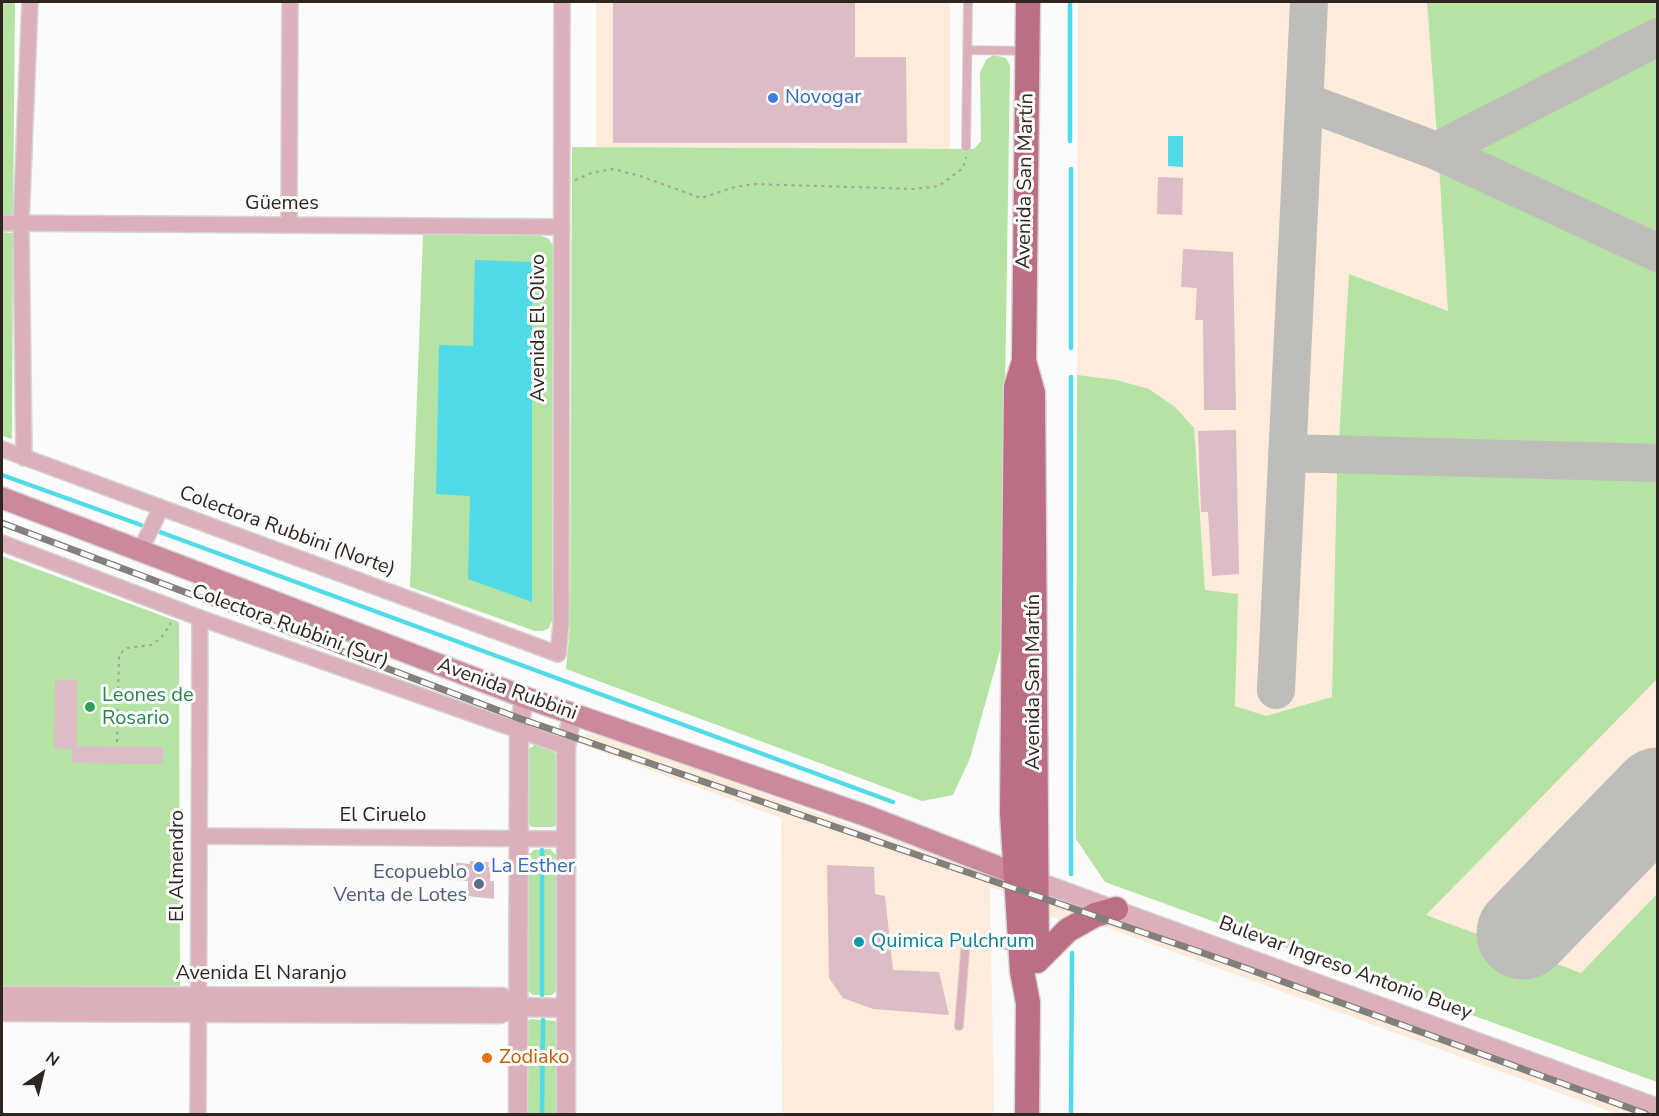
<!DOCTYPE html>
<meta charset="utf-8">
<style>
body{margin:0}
#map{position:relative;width:1659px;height:1116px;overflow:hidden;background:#fbfbfb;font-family:"Nunito Sans",sans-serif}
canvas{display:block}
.frame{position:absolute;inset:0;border:3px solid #2f271f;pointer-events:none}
.north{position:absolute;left:12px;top:1044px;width:60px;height:60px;-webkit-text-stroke:4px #fbfbfb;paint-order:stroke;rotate:35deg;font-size:16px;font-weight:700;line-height:24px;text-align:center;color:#2f271f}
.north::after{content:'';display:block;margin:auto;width:21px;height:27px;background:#2f271f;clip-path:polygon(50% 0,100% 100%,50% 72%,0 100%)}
</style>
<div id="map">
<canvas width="1659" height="1116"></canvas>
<div class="frame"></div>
<div class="north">N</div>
</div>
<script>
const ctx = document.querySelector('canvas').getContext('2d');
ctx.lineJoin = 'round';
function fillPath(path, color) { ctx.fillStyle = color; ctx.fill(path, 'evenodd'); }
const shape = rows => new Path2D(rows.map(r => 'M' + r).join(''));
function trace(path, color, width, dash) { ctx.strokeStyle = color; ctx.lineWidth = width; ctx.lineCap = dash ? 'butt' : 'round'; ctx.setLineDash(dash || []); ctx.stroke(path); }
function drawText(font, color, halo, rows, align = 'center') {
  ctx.font = font + ' "Nunito Sans",sans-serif'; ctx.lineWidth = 6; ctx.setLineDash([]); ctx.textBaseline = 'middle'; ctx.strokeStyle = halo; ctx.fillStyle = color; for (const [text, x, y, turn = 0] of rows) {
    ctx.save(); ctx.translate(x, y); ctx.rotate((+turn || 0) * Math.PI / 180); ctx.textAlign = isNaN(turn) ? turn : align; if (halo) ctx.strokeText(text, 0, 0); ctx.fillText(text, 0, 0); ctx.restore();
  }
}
fillPath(shape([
 [596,2,950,2,950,149,596,147],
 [1078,2,1657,2,1657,1082,1105,882,1076,839],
 [586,734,598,734,1008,882,1007,893,990,887,994,1114,782,1114,781,818,583,745],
 [1043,896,1167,937,1654,1114,1617,1114,1067,913,1066,921,1043,914]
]), '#fdecdc');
fillPath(shape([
 [2,2,15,2,13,216,2,216],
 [1427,2,1657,2,1657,20,1437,135],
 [1657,53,1657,232,1472,148],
 [993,55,1006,58,1010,66,1001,647,970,758,953,795,922,801,566,669,570,626,572,147,974,149,981,141,980,72,986,60],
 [1439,166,1657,268,1657,445,1339,440,1349,274,1448,311],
 [2,232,13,233,12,439,2,436],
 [423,234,539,235,549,239,553,246,552,621,549,628,543,631,535,631,410,587],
 [1077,375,1116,380,1149,389,1175,407,1194,428,1205,590,1238,594,1235,706,1266,716,1332,697,1337,473,1657,475,1657,679,1426,915,1581,973,1657,894,1657,1082,1105,882,1076,839],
 [2,556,179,622,180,988,2,986],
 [535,745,545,747,558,755,558,824,553,827,532,827,526,823,524,752],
 [550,849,558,857,560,987,552,995,533,995,525,989,527,856,534,850],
 [531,1019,555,1021,559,1027,558,1114,523,1114,525,1023]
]), '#b4e3a4');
fillPath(shape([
 [1168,136,1183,136,1183,167,1168,166],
 [475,260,532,262,532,602,468,579,470,496,436,494,439,345,473,346]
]), '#51dae8');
trace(shape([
 [1070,2,1070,141],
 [1071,169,1071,348],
 [1071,377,1071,874],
 [2,475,141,525],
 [160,532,893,802],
 [542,850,542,995],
 [542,1114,543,1020],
 [1071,1114,1072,953]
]), '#51dae8', 4.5);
trace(shape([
 [1306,102,1437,151,1658,253],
 [1437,151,1658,37],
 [1287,453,1658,463],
 [1276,690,1309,2]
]), '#bfbdba', 38);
trace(shape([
 [1523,933,1658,794]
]), '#bfbdba', 93);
fillPath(shape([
 [613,2,855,2,855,57,906,57,907,143,613,143],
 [1158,177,1183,178,1182,215,1157,214],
 [1183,249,1233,252,1236,410,1204,410,1203,320,1195,320,1197,288,1181,287],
 [1236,430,1239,574,1212,576,1208,512,1201,512,1198,431],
 [55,680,77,680,77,746,163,747,163,764,72,763,72,749,54,748],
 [470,861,489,862,488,866,491,868,490,881,494,881,494,899,468,896,468,881,449,880,449,862,470,864],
 [827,865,874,867,875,894,885,896,893,970,939,972,949,1015,873,1009,843,998,829,978]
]), '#dcbcc5');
const service = shape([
 [967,50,1026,51],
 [966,147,968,2],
 [959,1026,966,939,1016,947]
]);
const minor = shape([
 [2,223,562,227],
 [289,225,290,2],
 [2,449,558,654,561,624,562,2],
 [24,458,21,223,30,2],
 [2,543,200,618,566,747],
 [140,551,161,508],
 [199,836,566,839],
 [198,1114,200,618]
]);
const tertiary = shape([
 [1025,877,1658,1108],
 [2,996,502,997,518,1007],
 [2,1012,500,1014,518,1007,566,1008],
 [518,1114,519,731,524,697],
 [566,1114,566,747,572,714]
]);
const secondary = shape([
 [2,498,524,697,867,816,1016,874]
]);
const primary = shape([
 [1024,361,1033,393,1037,960],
 [1037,961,1068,930,1095,915,1116,909],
 [1027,1114,1028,1003,1022,971,1012,813,1016,387,1024,361,1028,2]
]);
trace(service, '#d6d5d3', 10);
trace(minor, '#d6d5d3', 18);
trace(tertiary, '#d6d5d3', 21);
trace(secondary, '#d6d5d3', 24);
trace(primary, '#d6d5d3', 27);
trace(shape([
 [575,180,591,173,613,169,640,176,701,198,735,187,755,184,914,189,939,186,963,168,966,157],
 [117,742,119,655,127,648,151,645,161,638,171,623]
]), '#a4a19d', 2, [3, 4.5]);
trace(service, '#dcb0ba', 8);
trace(minor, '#dcb0ba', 15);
trace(tertiary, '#dcb0ba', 18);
trace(secondary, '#ca8a9b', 21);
trace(primary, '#bb6e84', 24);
const rail = shape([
 [2,523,521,719,1229,962,1646,1114]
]);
trace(rail, '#837f7a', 7);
trace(rail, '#fbfbfb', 4.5, [14]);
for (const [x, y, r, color] of [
 [773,98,6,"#3f7fe0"],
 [90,707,6,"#2e9e5b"],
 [479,867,6,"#3f7fe0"],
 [479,884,6,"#5c6f8a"],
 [859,942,6,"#0f9aa8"],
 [487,1058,6,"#e8710a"]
]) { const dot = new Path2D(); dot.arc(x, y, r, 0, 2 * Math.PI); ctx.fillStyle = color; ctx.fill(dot); trace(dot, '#fbfbfb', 2); }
drawText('20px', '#366cbe', '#fbfbfb', [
 ["Novogar",785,98],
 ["La Esther",491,867]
], 'left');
drawText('20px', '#2f271f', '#fbfbfb', [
 ["Avenida San Martín",1026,181,-89],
 ["Güemes",282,204],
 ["Avenida El Olivo",539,328,-90],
 ["Colectora Rubbini (Norte)",287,532,20],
 ["Colectora Rubbini (Sur)",290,627,20],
 ["Avenida San Martín",1034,682,-90],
 ["Avenida Rubbini",507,690,20],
 ["El Ciruelo",383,816],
 ["El Almendro",178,866,-90],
 ["Bulevar Ingreso Antonio Buey",1345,969,20],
 ["Avenida El Naranjo",261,974]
]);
drawText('20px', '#27864d', '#fbfbfb', [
 ["Leones de",102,696],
 ["Rosario",102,719]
], 'left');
drawText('20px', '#4e5e75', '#fbfbfb', [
 ["Ecopueblo",467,873],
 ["Venta de Lotes",467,896]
], 'right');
drawText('20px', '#0d838f', '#fbfbfb', [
 ["Quimica Pulchrum",871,942]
], 'left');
drawText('20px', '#c56008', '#fbfbfb', [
 ["Zodiako",499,1058]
], 'left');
</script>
